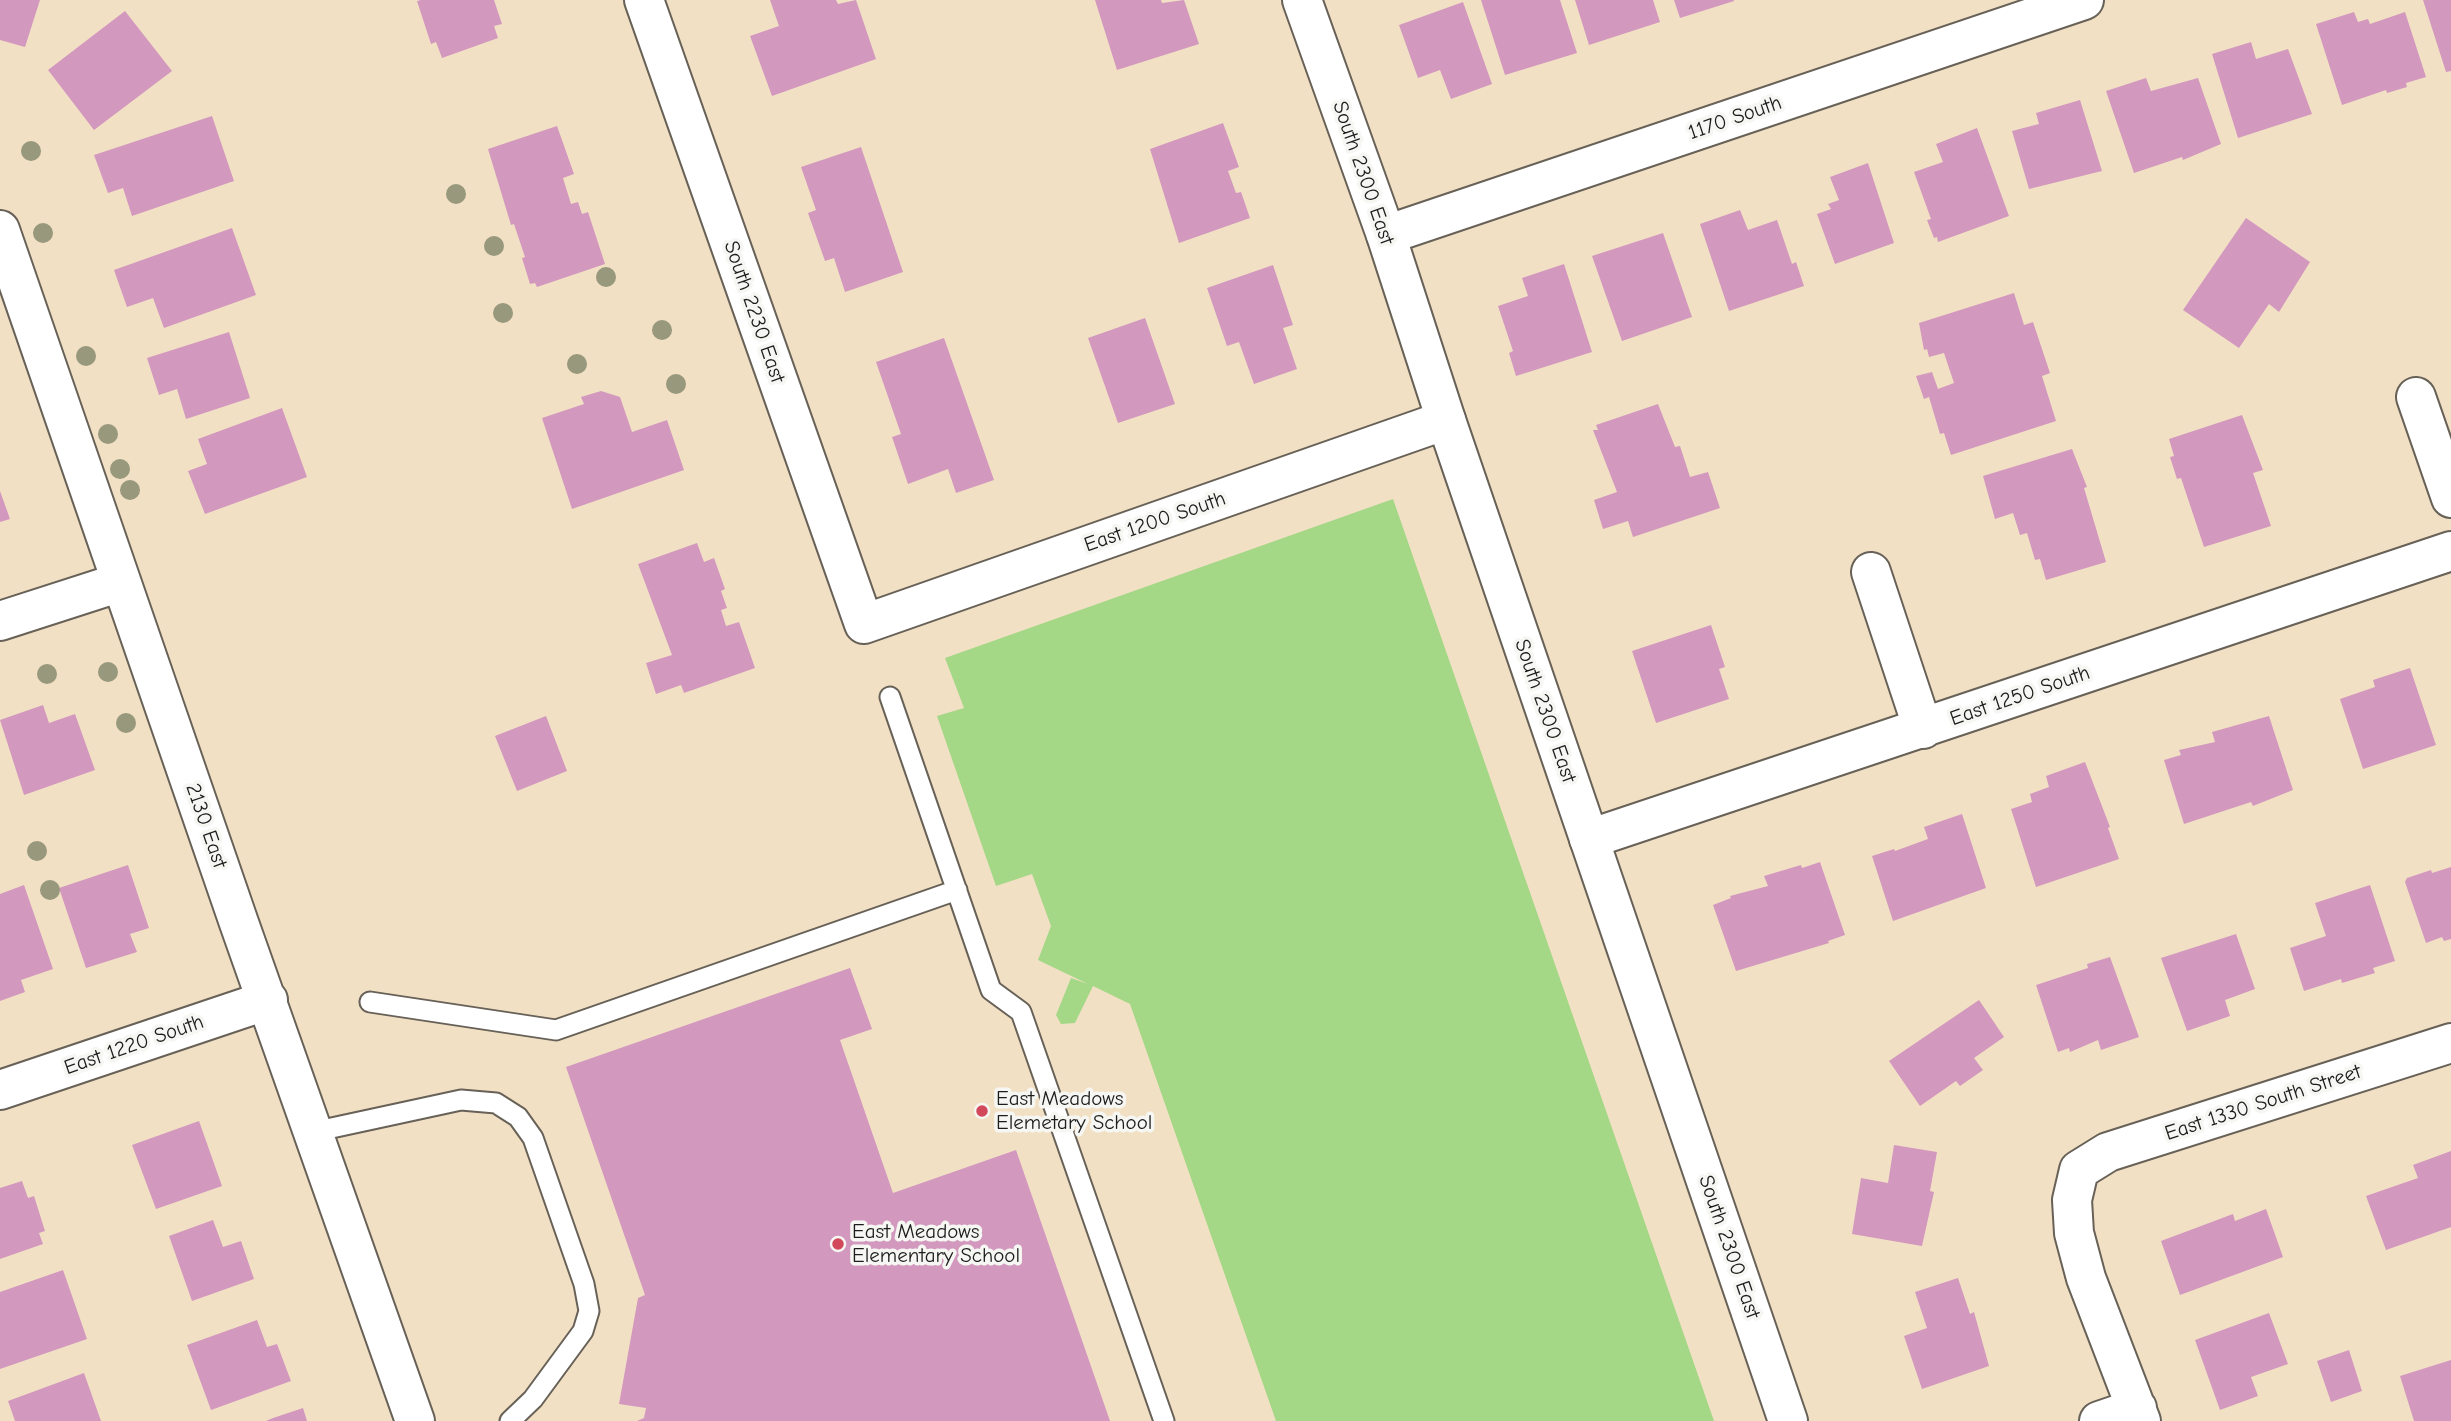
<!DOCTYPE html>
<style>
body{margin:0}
canvas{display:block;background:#f2e0c5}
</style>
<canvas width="2451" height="1421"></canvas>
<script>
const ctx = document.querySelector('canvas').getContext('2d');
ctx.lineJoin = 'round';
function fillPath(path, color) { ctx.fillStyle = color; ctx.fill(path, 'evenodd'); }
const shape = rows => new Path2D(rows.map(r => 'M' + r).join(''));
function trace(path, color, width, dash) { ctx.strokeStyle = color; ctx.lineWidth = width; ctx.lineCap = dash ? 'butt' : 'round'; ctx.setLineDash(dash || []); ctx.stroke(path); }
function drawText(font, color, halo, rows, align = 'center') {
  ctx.font = font + ' "Comic Neue",sans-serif'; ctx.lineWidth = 7; ctx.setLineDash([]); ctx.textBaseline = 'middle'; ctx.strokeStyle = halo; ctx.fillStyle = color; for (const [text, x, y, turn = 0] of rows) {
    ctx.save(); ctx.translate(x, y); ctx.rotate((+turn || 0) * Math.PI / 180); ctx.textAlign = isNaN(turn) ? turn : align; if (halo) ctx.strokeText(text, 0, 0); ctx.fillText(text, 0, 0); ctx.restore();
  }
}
fillPath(shape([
 [1393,499,1714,1421,1276,1421,1130,1004,1093,986,1075,1023,1061,1024,1056,1015,1071,978,1088,984,1038,960,1051,926,1032,874,996,886,937,716,964,708,945,658]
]), '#a4d786');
fillPath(shape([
 [0,0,40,0,25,47,0,40],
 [421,0,494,0,502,24,494,26,498,38,442,58,436,42,431,44,417,1],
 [770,0,836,0,838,4,856,0,876,59,772,96,750,36,779,26],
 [1095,0,1161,0,1162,3,1184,0,1199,44,1117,70],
 [1481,0,1560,0,1577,53,1505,75],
 [1575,0,1653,0,1660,22,1589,45],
 [1674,0,1734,0,1734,1,1680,18],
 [2423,0,2451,0,2451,71,2446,72],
 [1463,2,1492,84,1451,99,1440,70,1418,78,1399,25],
 [125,11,172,71,94,130,48,70],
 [2354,12,2358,22,2368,19,2370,24,2405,12,2426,77,2406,83,2407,87,2387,93,2386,90,2342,105,2316,24],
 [2251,42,2256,59,2288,49,2312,114,2238,138,2212,54],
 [2146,78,2151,91,2198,78,2221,144,2183,160,2182,157,2134,173,2106,91],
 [2080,100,2102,171,2029,189,2012,131,2039,124,2036,113],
 [212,116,234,181,132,216,123,188,108,193,94,155],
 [1223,123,1239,167,1228,171,1236,193,1241,192,1250,218,1179,243,1150,149],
 [557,126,574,174,563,178,571,204,578,202,582,214,588,212,605,264,537,287,535,283,530,284,522,258,525,257,514,224,511,225,488,149],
 [1977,128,2009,216,1938,242,1937,237,1934,238,1927,220,1931,219,1914,172,1943,162,1936,144],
 [861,147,903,272,845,292,834,258,825,261,808,213,816,210,801,167],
 [1868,163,1894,243,1835,264,1817,214,1831,209,1828,204,1839,200,1830,177],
 [1740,210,1748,230,1777,220,1792,264,1796,262,1804,286,1729,311,1700,224],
 [2246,218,2310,262,2279,312,2269,304,2239,348,2183,310],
 [232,228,256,295,164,328,153,298,127,307,114,270],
 [1663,233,1692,317,1622,341,1592,256],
 [1564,264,1592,352,1516,376,1509,353,1513,351,1498,306,1528,296,1522,278],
 [1273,265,1293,325,1283,328,1297,369,1254,384,1239,342,1227,346,1207,288],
 [2014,293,2024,325,2033,322,2050,373,2042,376,2056,421,1951,455,1944,433,1940,434,1929,397,1924,399,1916,376,1932,372,1938,389,1954,383,1944,353,1929,357,1927,349,1924,350,1919,323],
 [1145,318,1175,404,1118,423,1088,338],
 [229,332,250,398,186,419,177,389,159,395,147,358],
 [944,338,994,480,956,493,948,469,908,484,892,437,901,434,876,362],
 [601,391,620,397,632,432,667,420,684,470,572,509,542,418,584,404,581,397],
 [1658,404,1675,447,1680,446,1690,477,1708,472,1720,508,1633,537,1628,521,1603,529,1594,500,1617,492,1593,430,1598,430,1596,425],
 [282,408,307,477,205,514,188,471,207,464,198,439],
 [2242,415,2263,470,2253,473,2271,526,2204,547,2181,478,2177,479,2170,457,2174,456,2169,439],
 [2072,449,2087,487,2084,488,2106,562,2046,580,2040,559,2035,560,2027,533,2020,535,2013,513,1995,519,1983,476],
 [0,491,10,519,0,522],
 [697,543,704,562,714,558,725,589,721,591,727,608,721,610,726,626,739,622,755,668,684,693,681,685,656,694,646,663,672,655,638,564],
 [1711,625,1725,667,1719,669,1729,699,1656,723,1632,651],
 [2410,668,2436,745,2363,769,2340,699,2375,687,2373,680],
 [43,705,49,723,75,714,95,770,24,795,0,720],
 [546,716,567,771,517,791,495,736],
 [2269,716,2293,790,2253,806,2251,802,2184,824,2164,760,2181,755,2179,750,2215,742,2212,732],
 [2085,762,2110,827,2108,828,2119,859,2036,887,2011,809,2032,802,2030,794,2049,787,2046,776],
 [1962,814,1986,888,1893,921,1872,856,1894,849,1895,851,1928,839,1924,827],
 [1820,862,1845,935,1828,941,1829,943,1736,971,1713,905,1731,898,1730,896,1768,886,1764,876,1801,865,1802,868],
 [128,865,149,928,130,934,137,952,86,968,59,888],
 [2451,867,2451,939,2444,941,2442,937,2426,943,2405,882,2407,878,2431,870,2432,873],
 [24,885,53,969,21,980,25,992,0,1001,0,894],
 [2370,885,2395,961,2373,968,2375,973,2342,983,2341,979,2304,991,2290,948,2326,936,2315,903],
 [2236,934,2255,989,2225,1000,2230,1016,2187,1031,2161,958],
 [2110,957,2139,1037,2101,1050,2098,1040,2070,1052,2069,1048,2058,1052,2036,985,2088,968,2087,964],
 [850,968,872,1029,840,1040,893,1193,1016,1150,1110,1421,637,1421,644,1418,646,1408,619,1404,638,1298,645,1295,566,1067],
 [1979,1000,2004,1037,1974,1058,1983,1070,1960,1086,1956,1081,1920,1106,1889,1061],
 [199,1121,222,1186,156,1209,132,1145],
 [1894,1145,1937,1152,1930,1191,1934,1192,1922,1246,1852,1234,1861,1178,1888,1183],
 [2451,1151,2451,1227,2386,1250,2366,1196,2418,1178,2413,1165],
 [22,1181,28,1198,34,1196,45,1231,39,1233,43,1244,0,1259,0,1188],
 [2266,1209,2283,1257,2180,1295,2161,1241,2233,1214,2235,1221],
 [213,1220,223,1247,241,1241,254,1279,192,1301,169,1236],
 [63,1270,87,1339,0,1369,0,1292],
 [1958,1278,1970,1314,1974,1312,1989,1366,1922,1389,1904,1336,1927,1328,1915,1292],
 [2269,1313,2288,1364,2251,1377,2258,1396,2220,1410,2195,1340],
 [257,1320,267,1347,277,1344,291,1381,211,1410,187,1345],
 [2349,1350,2362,1391,2331,1402,2317,1361],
 [2451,1360,2451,1421,2414,1421,2400,1376],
 [84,1373,101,1421,15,1421,8,1401],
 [303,1408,307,1421,266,1421,273,1418]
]), '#d298be');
const service = shape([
 [890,697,991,990,1021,1012,1164,1421],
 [370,1002,556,1030,957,890],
 [313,1132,461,1100,496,1103,518,1117,533,1138,584,1284,589,1311,583,1331,533,1399,510,1421]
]);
const minor = shape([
 [644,0,864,624,1446,420],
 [0,230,239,923,415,1421],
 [1386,235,2084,0],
 [2416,397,2451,498],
 [1871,572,1923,729],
 [0,621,121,582],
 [1589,839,2451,551],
 [0,1090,268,1000],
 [2099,1421,2137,1408],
 [2141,1421,2086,1278,2074,1233,2072,1200,2079,1170,2108,1152,2451,1043]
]);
const tertiary = shape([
 [1302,0,1386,235,1446,420,1788,1421]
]);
trace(service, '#676157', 23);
trace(minor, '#676157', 42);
trace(tertiary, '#676157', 42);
trace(service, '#fff', 19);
trace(minor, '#fff', 38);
trace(tertiary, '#fff', 38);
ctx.fillStyle = '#97987c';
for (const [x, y] of [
 [31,151],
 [456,194],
 [43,233],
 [494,246],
 [606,277],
 [503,313],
 [662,330],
 [86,356],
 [577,364],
 [676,384],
 [108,434],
 [120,469],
 [130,490],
 [108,672],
 [47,674],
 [126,723],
 [37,851],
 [50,890]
]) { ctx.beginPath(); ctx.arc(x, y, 10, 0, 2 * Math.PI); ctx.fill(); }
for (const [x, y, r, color] of [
 [982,1111,7,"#d1495b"],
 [838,1244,7,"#d1495b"]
]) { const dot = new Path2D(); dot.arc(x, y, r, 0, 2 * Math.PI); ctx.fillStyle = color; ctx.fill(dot); trace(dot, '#f6f6f2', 2.5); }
drawText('21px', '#1c1c1c', '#f6f6f2', [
 ["1170 South",1735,118,-19],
 ["South 2300 East",1363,173,71],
 ["South 2230 East",754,312,71],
 ["East 1200 South",1155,522,-19],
 ["East 1250 South",2020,696,-19],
 ["South 2300 East",1545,711,71],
 ["2130 East",206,826,71],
 ["East 1220 South",134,1045,-19],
 ["East 1330 South Street",2263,1103,-18],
 ["South 2300 East",1729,1247,71]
]);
drawText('21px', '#1c1c1c', '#f6f6f2', [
 ["East Meadows",996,1099],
 ["Elemetary School",996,1123],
 ["East Meadows",852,1232],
 ["Elementary School",852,1256]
], 'left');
</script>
